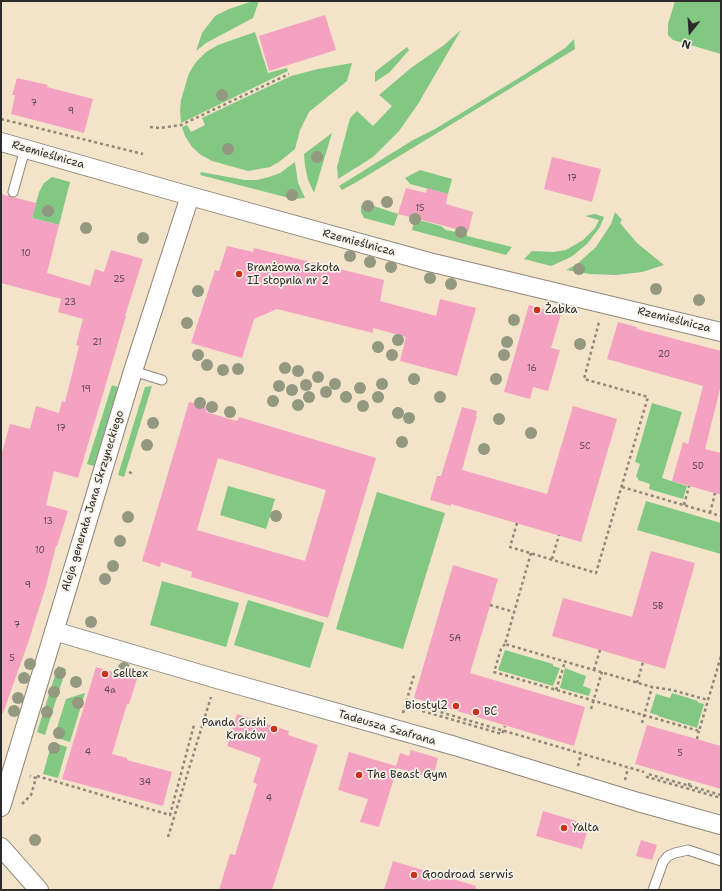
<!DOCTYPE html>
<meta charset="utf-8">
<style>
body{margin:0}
#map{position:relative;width:722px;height:891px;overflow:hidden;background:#f3e3c9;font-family:"Shantell Sans",sans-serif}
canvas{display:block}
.frame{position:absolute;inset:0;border:2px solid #2b2b2b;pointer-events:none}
.north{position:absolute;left:670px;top:12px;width:40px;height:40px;-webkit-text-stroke:3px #f7f3e8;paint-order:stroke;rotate:197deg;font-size:11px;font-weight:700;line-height:16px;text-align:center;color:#2b2b2b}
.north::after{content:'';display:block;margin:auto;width:14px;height:18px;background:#2b2b2b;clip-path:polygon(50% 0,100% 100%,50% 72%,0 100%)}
</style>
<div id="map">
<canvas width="722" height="891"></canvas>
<div class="frame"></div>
<div class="north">N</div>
</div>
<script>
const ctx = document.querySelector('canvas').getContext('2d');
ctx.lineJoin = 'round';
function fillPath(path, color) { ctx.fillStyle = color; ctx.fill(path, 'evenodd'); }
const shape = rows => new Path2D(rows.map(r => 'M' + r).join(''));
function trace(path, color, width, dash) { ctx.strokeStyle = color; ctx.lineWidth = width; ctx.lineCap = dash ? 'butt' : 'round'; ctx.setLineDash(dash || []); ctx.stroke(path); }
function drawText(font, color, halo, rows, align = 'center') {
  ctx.font = font + ' "Shantell Sans",sans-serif'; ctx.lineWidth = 3.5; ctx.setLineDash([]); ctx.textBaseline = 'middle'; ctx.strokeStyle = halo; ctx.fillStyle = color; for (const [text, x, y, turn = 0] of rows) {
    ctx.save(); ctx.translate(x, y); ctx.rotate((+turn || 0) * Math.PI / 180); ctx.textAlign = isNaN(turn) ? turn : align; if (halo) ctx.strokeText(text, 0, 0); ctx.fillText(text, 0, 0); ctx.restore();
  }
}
fillPath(shape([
 [253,1,259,1,253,18,206,43,196,51,202,33,215,16,229,9],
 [675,1,721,1,721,54,673,40,668,35,668,24],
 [461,30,418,104,399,131,373,157,338,179,337,167,350,118,357,111,373,126,392,106,379,95,411,68,444,45],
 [255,32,268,73,287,68,288,71,181,123,180,110,181,100,189,73,196,62,206,52,218,45],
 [574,39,575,49,360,180,342,190,339,186,413,140,435,129,527,73,565,48],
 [407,47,409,50,390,72,375,82,375,72],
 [352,63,347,81,309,112,300,130,295,149,279,162,270,167,248,171,212,161,201,155,192,147,185,136,182,127,187,125,191,132,205,125,202,118,291,76,318,69],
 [332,133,314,193,308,180,305,166,304,154],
 [295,162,298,183,305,198,293,199,200,175,201,172,245,180,257,180,269,177,280,173],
 [420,170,452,179,448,194,410,184,405,178],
 [52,177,70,182,59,225,32,218,39,192,44,183],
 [365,203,398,214,394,226,364,218,361,212,361,206],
 [615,212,622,220,620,223,637,243,664,265,642,272,616,275,590,274,566,270,577,264,596,247,611,224],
 [595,214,604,217,600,227,587,244,571,257,551,266,524,259,532,251,553,252,566,250,571,247,583,240,595,228,599,220,585,216],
 [415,219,441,226,446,230,467,234,467,236,512,247,506,255,412,230],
 [112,385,118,387,94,466,87,464],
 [152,386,124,477,118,475,145,387],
 [652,403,682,412,662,478,687,486,683,499,649,489,650,484,638,480,638,478,636,477,640,464,635,462],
 [228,486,275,499,266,529,220,515],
 [377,492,445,513,403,649,336,629],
 [646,501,721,523,721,554,637,530],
 [162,581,239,603,226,647,150,625],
 [248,600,324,623,310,668,234,645],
 [505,650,553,664,553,666,560,668,553,686,498,670],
 [58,666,66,669,45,735,37,732],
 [565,668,586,676,583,686,591,689,589,696,560,688],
 [85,693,70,742,54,737,66,699],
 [672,693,698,701,697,702,704,704,697,728,658,716,658,715,650,713,656,694,670,698],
 [52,742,67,747,58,778,43,774]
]), '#82c883');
fillPath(shape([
 [325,15,336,50,269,71,259,36],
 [17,78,48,85,47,87,93,99,84,133,11,114,15,95,12,95],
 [552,157,601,169,592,202,544,189],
 [406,188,426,193,427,188,448,194,446,204,473,212,468,232,398,214],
 [1,194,36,203,32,218,59,225,47,273,90,286,95,269,104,272,111,250,143,259,125,316,126,316,78,478,54,471,46,505,68,511,57,546,56,546,46,586,28,643,3,713,1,713,1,456,10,424,30,429,36,406,59,413,62,401,65,402,79,346,76,345,83,319,58,312,61,299,1,283],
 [227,246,253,252,254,248,384,280,380,301,436,316,440,299,476,308,457,376,400,361,406,337,373,328,373,333,277,309,254,319,242,358,191,343,215,270,219,271],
 [529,305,561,314,551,348,560,350,548,391,533,387,530,399,504,392],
 [618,322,637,327,637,329,721,351,721,385,705,449,721,453,721,495,672,481,683,442,688,444,703,386,607,359],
 [189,402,207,407,206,412,237,421,239,417,376,458,328,618,191,577,192,572,161,562,160,567,142,561],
 [218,458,326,490,305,561,197,530],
 [573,406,617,419,581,542,451,504,451,506,430,500,437,476,441,476,462,407,477,411,476,416,477,416,462,470,547,494],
 [651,551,695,563,665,669,552,636,563,598,632,617],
 [453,565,498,579,470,673,585,707,574,746,414,698],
 [96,667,137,679,129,704,127,704,112,754,127,758,127,760,172,772,163,806,62,779],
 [237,714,289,731,288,735,318,745,272,890,219,890,230,854,235,855,257,784,253,782,261,758,227,746],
 [647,725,721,746,721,789,635,764],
 [411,750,438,758,433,778,397,768,379,827,360,822,368,799,338,790,349,752,396,766,400,753,409,756],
 [543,811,589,825,582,849,536,836],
 [641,840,657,845,652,860,636,856],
 [393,861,476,886,475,890,384,890]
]), '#f5a2c2');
const lane = shape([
 [13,192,25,149],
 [133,371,162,380],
 [653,890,663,862,668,856,675,853,688,850,721,861]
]);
const street = shape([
 [1,142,190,196,429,262,721,332],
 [54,631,217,679,455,746,638,802,721,825],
 [1,807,133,371,190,196],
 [1,847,39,890]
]);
trace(lane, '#8f877a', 11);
trace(street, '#8f877a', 20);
trace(shape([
 [1,119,143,154],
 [150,127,160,128,181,125,289,74],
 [129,472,133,474],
 [622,487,721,516],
 [684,505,689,486],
 [710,513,715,493],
 [517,523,510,547,596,573,648,397,584,379,599,322],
 [531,553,505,644,652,687,672,690,708,700],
 [552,559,559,535],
 [490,605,514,612],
 [505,644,501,649,494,672,699,731,721,656],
 [594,670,600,650],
 [637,683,643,662],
 [556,690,565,662],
 [406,702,644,772],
 [405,706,502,734,505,726],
 [591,709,602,672],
 [403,713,414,675],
 [642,723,652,687],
 [697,739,699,731],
 [578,766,581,754],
 [37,776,170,815,194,725],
 [625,780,628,768],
 [689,786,690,780],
 [721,795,648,774,647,777,721,798],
 [22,804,31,795,36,778,30,776],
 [168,837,211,697]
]), '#8f877a', 2.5, [3, 3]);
trace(lane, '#fff', 9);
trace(street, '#fff', 18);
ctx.fillStyle = '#939880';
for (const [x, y] of [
 [222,95],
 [228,149],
 [317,157],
 [292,195],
 [387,202],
 [368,206],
 [48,211],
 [415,219],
 [86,228],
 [461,232],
 [143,238],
 [350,256],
 [370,262],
 [391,267],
 [579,269],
 [430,278],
 [451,284],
 [656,289],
 [198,291],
 [699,300],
 [514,320],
 [187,323],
 [398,340],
 [507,342],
 [580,344],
 [378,347],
 [198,355],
 [392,355],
 [504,355],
 [207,365],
 [285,368],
 [238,369],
 [223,370],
 [298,371],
 [318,377],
 [414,379],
 [496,379],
 [335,384],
 [382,384],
 [306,385],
 [279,386],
 [360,388],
 [292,390],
 [326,392],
 [309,397],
 [346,397],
 [378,397],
 [440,397],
 [273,401],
 [200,403],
 [298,405],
 [363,406],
 [212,407],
 [230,412],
 [398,413],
 [409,418],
 [499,419],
 [153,423],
 [531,433],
 [402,442],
 [147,445],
 [484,449],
 [276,516],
 [128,517],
 [120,541],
 [113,566],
 [105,579],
 [91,622],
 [30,664],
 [124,668],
 [60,673],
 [24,678],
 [76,682],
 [54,692],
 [18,698],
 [78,703],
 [14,711],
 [47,712],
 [59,733],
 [54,748],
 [35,840]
]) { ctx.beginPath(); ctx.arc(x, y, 6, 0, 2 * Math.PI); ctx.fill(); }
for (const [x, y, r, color] of [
 [239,274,4,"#c8321e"],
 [537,310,4,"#c8321e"],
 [105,674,4,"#c8321e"],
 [456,706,4,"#c8321e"],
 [476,712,4,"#c8321e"],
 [274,729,4,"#c8321e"],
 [359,775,4,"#c8321e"],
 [564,828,4,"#c8321e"],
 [414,875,4,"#c8321e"]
]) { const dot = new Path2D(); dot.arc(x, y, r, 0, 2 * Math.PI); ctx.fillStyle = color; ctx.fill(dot); trace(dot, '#f7f3e8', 1.5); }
drawText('9px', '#5e4951', null, [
 ["7",34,104],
 ["9",71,112],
 ["17",572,179],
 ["15",420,209],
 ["10",26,254],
 ["25",119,280],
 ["23",70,303],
 ["21",97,343],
 ["20",664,355],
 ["16",532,369],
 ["19",86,390],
 ["17",61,429],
 ["5C",585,447],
 ["5D",698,467],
 ["13",48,522],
 ["10",40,551],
 ["9",28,586],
 ["5B",658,607],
 ["7",17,626],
 ["5A",455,639],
 ["5",12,659],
 ["4a",110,691],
 ["4",88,753],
 ["5",680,754],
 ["34",145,783],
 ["4",269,799]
]);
drawText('11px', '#2b2b2b', '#f7f3e8', [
 ["Rzemieślnicza",48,155,16],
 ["Rzemieślnicza",359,243,15],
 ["Rzemieślnicza",674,320,14],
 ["Aleja generała Jana Skrzyneckiego",93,501,-73],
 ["Tadeusza Szafrana",387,728,16]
]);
drawText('11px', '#2b2b2b', '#f7f3e8', [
 ["Branżowa Szkoła",247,268],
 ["II stopnia nr 2",247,281],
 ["Żabka",545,310],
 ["Selltex",113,674],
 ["Biostyl2",448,706,"right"],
 ["BC",484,712],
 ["Panda Sushi",266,723,"right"],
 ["Kraków",266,736,"right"],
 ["The Beast Gym",367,775],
 ["Yalta",572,828],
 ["Goodroad serwis",422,875]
], 'left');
</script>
